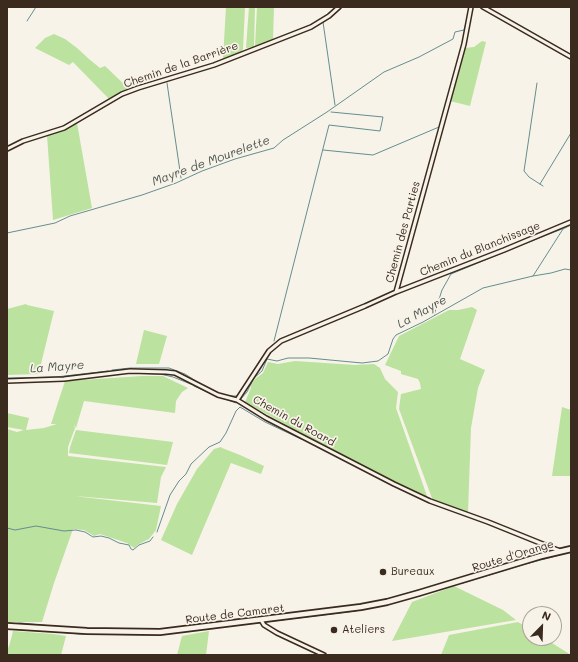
<!DOCTYPE html>
<meta charset="utf-8">
<style>
body{margin:0}
#map{position:relative;width:578px;height:662px;overflow:hidden;background:#f7f3e8;font-family:Mali,sans-serif}
canvas{display:block}
.frame{position:absolute;inset:0;border:8px solid #3b2a1e;pointer-events:none}
.north{position:absolute;left:522px;top:606px;width:40px;height:40px;box-sizing:border-box;background:#f7f3e8;border:1px solid #aca397;border-radius:50%;rotate:23deg;font-size:11px;font-weight:700;line-height:16px;text-align:center;color:#3b2a1e}
.north::after{content:'';display:block;margin:auto;width:14px;height:18px;background:#3b2a1e;clip-path:polygon(50% 0,100% 100%,50% 72%,0 100%)}
</style>
<div id="map">
<canvas width="578" height="662"></canvas>
<div class="frame"></div>
<div class="north">N</div>
</div>
<script>
const ctx = document.querySelector('canvas').getContext('2d');
ctx.lineJoin = 'round';
function fillPath(path, color) { ctx.fillStyle = color; ctx.fill(path, 'evenodd'); }
const shape = rows => new Path2D(rows.map(r => 'M' + r).join(''));
function trace(path, color, width, dash) { ctx.strokeStyle = color; ctx.lineWidth = width; ctx.lineCap = dash ? 'butt' : 'round'; ctx.setLineDash(dash || []); ctx.stroke(path); }
function drawText(font, color, halo, rows, align = 'center') {
  ctx.font = font + ' Mali,sans-serif'; ctx.lineWidth = 3.5; ctx.setLineDash([]); ctx.textBaseline = 'middle'; ctx.strokeStyle = halo; ctx.fillStyle = color; for (const [text, x, y, turn = 0] of rows) {
    ctx.save(); ctx.translate(x, y); ctx.rotate((+turn || 0) * Math.PI / 180); ctx.textAlign = isNaN(turn) ? turn : align; if (halo) ctx.strokeText(text, 0, 0); ctx.fillText(text, 0, 0); ctx.restore();
  }
}
fillPath(shape([
 [226,7,245,7,243,49,241,53,223,59],
 [249,7,255,7,254,47,246,48],
 [257,7,274,7,273,39,255,47],
 [54,34,65,39,77,48,89,59,100,68,105,66,128,88,109,99,73,62,69,65,35,48,45,38],
 [482,41,486,42,470,106,450,101,465,48,474,47],
 [77,123,92,208,53,220,47,135,66,129],
 [26,304,27,305,54,311,39,372,38,374,7,375,7,309],
 [472,307,477,310,460,359,485,370,478,388,471,428,468,512,433,501,399,409,401,394,421,389,420,383,418,379,401,374,401,371,385,365,399,336,449,310,458,310],
 [144,330,167,336,159,364,136,364],
 [295,361,355,365,374,364,380,368,385,379,398,392,396,408,427,496,423,496,369,471,245,402,251,388,251,385,255,379,263,373,268,362,278,364],
 [142,376,163,376,188,388,182,392,176,401,175,413,84,401,76,428,74,424,75,428,68,447,68,456,166,467,161,477,157,503,75,496,82,497,81,502,82,497,161,506,156,530,149,539,139,544,134,548,127,543,100,534,94,536,84,530,73,529,54,583,42,622,7,622,7,429,17,432,24,430,7,427,7,413,29,418,26,430,44,428,57,424,51,424,65,381],
 [562,407,571,410,571,476,552,476],
 [76,430,173,442,167,465,69,453,70,447],
 [221,447,222,448,240,455,264,466,261,474,231,463,192,555,161,540,177,504,197,469,214,449],
 [454,586,503,610,516,620,392,641,412,602],
 [518,622,530,629,530,638,544,638,571,655,441,655,449,635],
 [13,631,53,634,66,636,61,655,7,655,7,651,10,643],
 [209,631,206,655,177,655,182,636]
]), '#bbe29e');
trace(shape([
 [73,7,76,7],
 [327,19,323,22,335,105],
 [27,21,36,7],
 [167,83,181,178],
 [537,83,524,171,529,177,543,186],
 [323,150,373,155,439,127],
 [540,184,571,133],
 [7,233,55,223,70,216,142,195,176,183,202,171,235,159,274,148,283,140,327,112,384,72,419,57,453,39,455,32,464,30,468,17],
 [533,276,551,273,565,269,571,270],
 [434,315,442,290,451,274,524,244,562,229],
 [274,341,329,125,380,131,383,117,331,112],
 [112,370,130,368,169,368,185,374,202,385],
 [132,373,160,374,173,377,193,385],
 [7,378,56,377,108,371],
 [194,386,214,395,236,403],
 [212,390,222,395],
 [229,396,238,396],
 [240,400,247,392,254,378,262,371,267,359,277,361,288,358,309,358,362,363,378,361,388,354,393,339,396,335,423,322,483,288,533,276,563,229,571,225],
 [7,528,15,530,36,526,64,531,76,530,85,532,93,537,101,536,109,538,119,543,129,545,131,549,133,550,139,545,150,541,153,537],
 [157,532,170,495,179,481,186,474,191,464,209,447,220,442,226,433,236,411,240,407,265,422,301,439],
 [561,548,571,546],
 [545,553,553,550],
 [463,583,522,565,571,552],
 [380,601,433,586],
 [265,622,356,611],
 [10,624,21,623,61,627],
 [230,626,247,624],
 [185,627,260,617],
 [14,629,26,629],
 [37,630,79,634,153,635,209,628]
]), '#648d90', 1);
const minor = shape([
 [483,7,571,57],
 [7,149,23,141,64,128,122,94,138,88,214,65,311,27,329,16,339,7],
 [396,292,464,44,471,7],
 [7,381,64,379,130,371,166,372,175,373,218,395,237,400,266,418,394,484,430,501,488,522,560,551],
 [237,400,269,351,281,341,365,306,396,292,504,250,571,222],
 [261,620,264,625,277,633,324,655]
]);
const secondary = shape([
 [7,626,87,631,160,632,361,607,387,602,419,593,541,556,571,549]
]);
trace(minor, '#3b2a1e', 6);
trace(secondary, '#3b2a1e', 8);
trace(minor, '#f7f3e8', 3);
trace(secondary, '#f7f3e8', 4.5);
for (const [x, y, r, color] of [
 [383,572,4,"#3b2a1e"],
 [334,630,4,"#3b2a1e"]
]) { const dot = new Path2D(); dot.arc(x, y, r, 0, 2 * Math.PI); ctx.fillStyle = color; ctx.fill(dot); trace(dot, '#f7f3e8', 1.5); }
drawText('11px', '#3b2a1e', '#f7f3e8', [
 ["Chemin de la Barrière",181,65,-19],
 ["Chemin des Parties",403,232,-75],
 ["Chemin du Blanchissage",480,249,-22],
 ["Chemin du Roard",294,421,29],
 ["Route d'Orange",513,556,-17],
 ["Route de Camaret",235,614,-7]
]);
drawText('11px', '#3b2a1e', '#f7f3e8', [
 ["Bureaux",391,572],
 ["Ateliers",342,630]
], 'left');
drawText('italic 12px', '#4c534e', '#f7f3e8', [
 ["Mayre de Mourelette",211,161,-20],
 ["La Mayre",422,312,-29],
 ["La Mayre",57,367,-4]
]);
</script>
